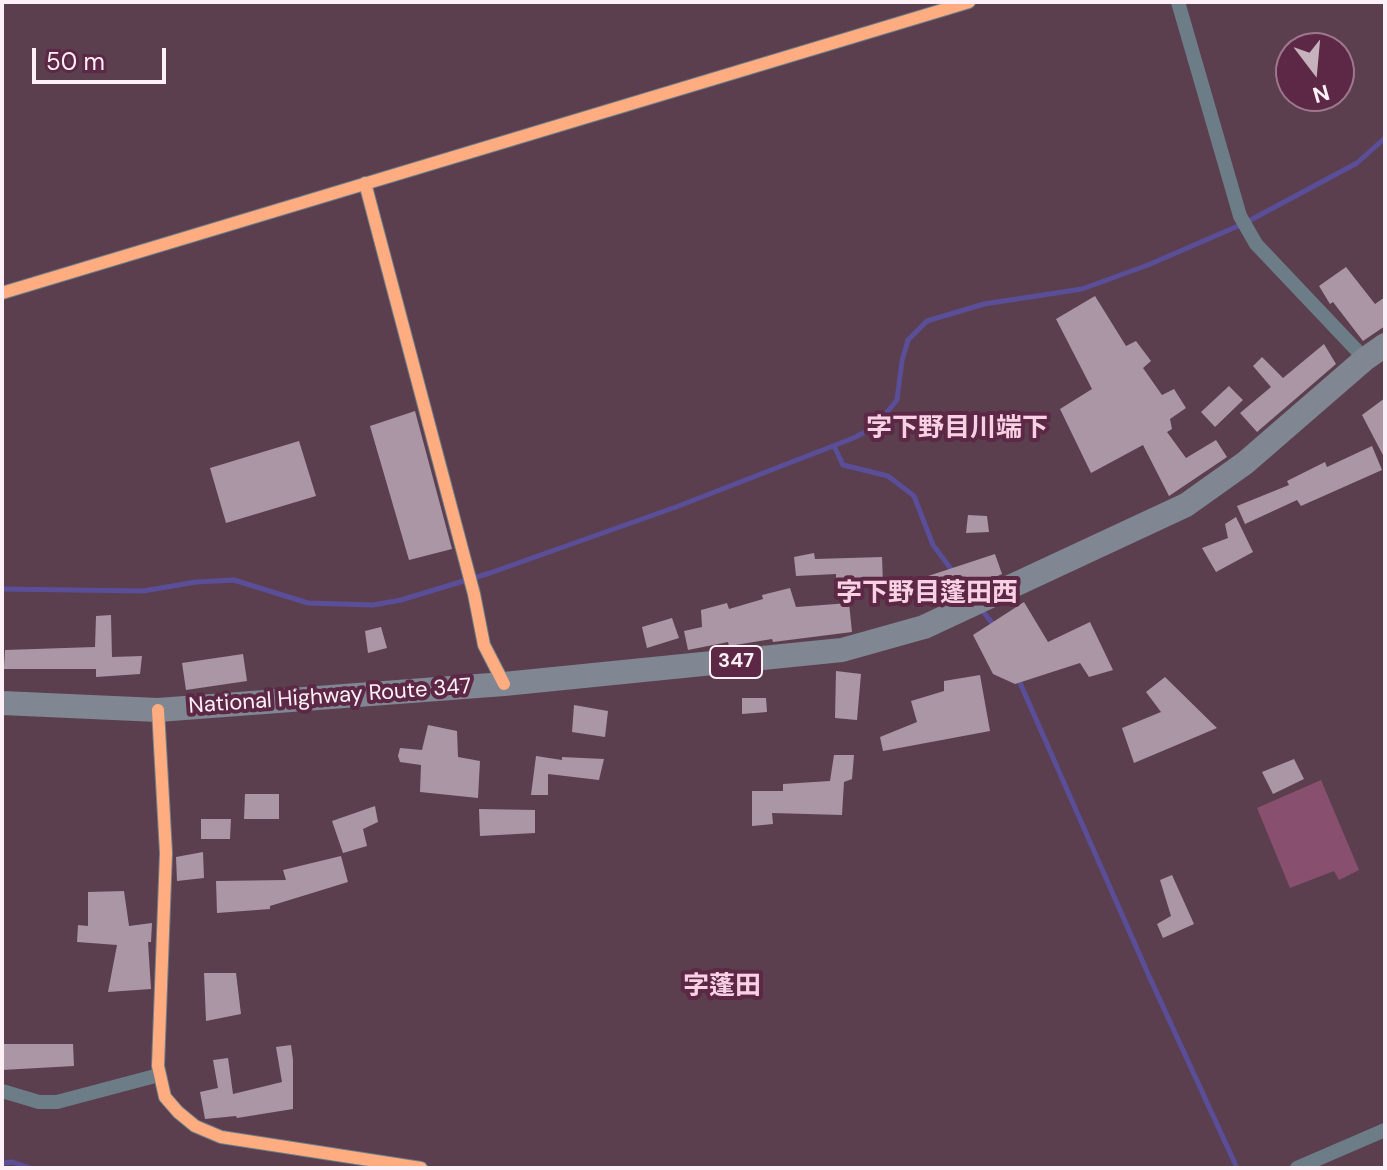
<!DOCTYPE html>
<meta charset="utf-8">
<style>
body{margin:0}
#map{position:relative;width:1387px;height:1170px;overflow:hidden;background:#5b3f4f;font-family:"DM Sans",sans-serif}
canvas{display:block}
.frame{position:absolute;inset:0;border:4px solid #fef0f7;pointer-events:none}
.north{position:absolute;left:1275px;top:32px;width:80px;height:80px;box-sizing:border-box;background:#5c2845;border:2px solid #9d788c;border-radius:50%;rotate:164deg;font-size:22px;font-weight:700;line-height:32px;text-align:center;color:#fef0f7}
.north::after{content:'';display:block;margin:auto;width:28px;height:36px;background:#c5b2bc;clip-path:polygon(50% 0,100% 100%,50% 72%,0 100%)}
.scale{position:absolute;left:32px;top:48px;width:134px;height:36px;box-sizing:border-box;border:4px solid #fef0f7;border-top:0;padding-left:10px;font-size:24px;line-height:28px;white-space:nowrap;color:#fef0f7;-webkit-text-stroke:6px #5c2845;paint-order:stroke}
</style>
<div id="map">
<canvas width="1387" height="1170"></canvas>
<div class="frame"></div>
<div class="north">N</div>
<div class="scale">50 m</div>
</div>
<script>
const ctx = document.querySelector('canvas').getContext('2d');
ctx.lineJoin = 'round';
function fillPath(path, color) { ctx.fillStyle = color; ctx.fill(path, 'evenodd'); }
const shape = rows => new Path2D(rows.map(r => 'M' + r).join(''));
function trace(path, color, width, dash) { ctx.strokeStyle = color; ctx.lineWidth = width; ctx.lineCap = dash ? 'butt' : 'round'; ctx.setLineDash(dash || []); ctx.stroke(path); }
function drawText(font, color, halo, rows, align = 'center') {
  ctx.font = font + ' "DM Sans","Noto Sans JP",sans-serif'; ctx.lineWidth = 8; ctx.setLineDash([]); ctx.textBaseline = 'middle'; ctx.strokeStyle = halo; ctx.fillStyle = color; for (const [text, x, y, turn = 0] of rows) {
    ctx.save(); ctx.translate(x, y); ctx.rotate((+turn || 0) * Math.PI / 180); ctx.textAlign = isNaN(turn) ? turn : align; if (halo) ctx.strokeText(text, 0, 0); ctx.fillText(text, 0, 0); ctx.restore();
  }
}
fillPath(shape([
 [1321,780,1359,870,1339,880,1334,871,1290,888,1257,808]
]), '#88506e');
trace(shape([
 [834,446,843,465,888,476,914,496,933,545,954,573],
 [2,589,143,591,196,582,234,580,308,603,373,605,401,600,490,573,676,507,851,439,874,428,897,400,902,361,908,340,927,321,984,304,1082,289,1148,265,1245,223,1357,163,1385,138],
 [982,610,995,627],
 [1017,676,1149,976,1237,1168],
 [2,1163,12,1162,30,1168]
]), '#5b4e99', 5);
fillPath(shape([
 [1346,267,1375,304,1385,297,1385,326,1363,341,1333,302,1330,304,1319,286],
 [1095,296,1126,346,1136,341,1151,361,1143,368,1162,395,1174,389,1186,408,1170,419,1172,429,1167,432,1186,458,1216,440,1227,457,1169,496,1143,445,1091,473,1060,409,1092,389,1056,319],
 [1324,344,1336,364,1257,432,1240,413,1271,387,1253,366,1262,357,1283,378],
 [1229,386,1243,400,1215,427,1201,412],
 [1385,398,1385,459,1362,415],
 [415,411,452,549,409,560,370,426],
 [299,441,316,496,226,523,210,468],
 [1372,446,1382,470,1301,506,1297,500,1245,524,1237,506,1289,485,1287,481,1325,462,1327,467],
 [968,515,987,516,989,532,966,533],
 [1236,517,1253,552,1216,572,1202,548,1228,538,1225,524],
 [814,553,815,559,882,557,883,584,836,584,836,574,796,576,794,557],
 [995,554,1002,574,980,584,919,604,913,581],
 [790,588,796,607,849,603,852,632,773,642,772,639,729,646,728,642,688,650,684,631,702,627,701,610,727,603,729,609,763,599,762,595],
 [1024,602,1048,642,1090,622,1113,670,1089,677,1080,663,1015,684,993,674,973,635],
 [111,615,112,657,142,656,140,674,96,677,96,669,4,669,5,650,95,647,96,616],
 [672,618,679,638,647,648,642,627],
 [381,627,387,648,368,653,365,631],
 [243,654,247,681,186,690,182,663],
 [836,671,861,674,857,720,835,718],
 [980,675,990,731,883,751,880,737,917,722,911,701,944,691,944,681],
 [1165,677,1217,728,1134,763,1122,728,1161,712,1146,692],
 [742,698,766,698,767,712,742,714],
 [574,705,608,711,605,737,572,732],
 [428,725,457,731,458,757,480,761,478,798,420,792,421,765,400,762,398,756,400,748,422,750],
 [834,755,854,755,852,779,844,782,842,815,772,813,773,824,752,826,752,791,783,791,783,784,830,781],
 [536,756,562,760,562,757,604,759,599,780,548,774,548,795,531,795],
 [1294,759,1304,779,1273,794,1262,772],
 [245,794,279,794,279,819,244,819],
 [375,806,378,822,363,829,367,846,343,853,332,821],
 [479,809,535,810,535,833,480,836],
 [201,819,231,819,230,839,201,839],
 [203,852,204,878,177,881,176,857],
 [341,856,348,882,270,906,270,909,217,913,216,881,286,880,283,870],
 [1172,875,1194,924,1163,938,1157,924,1171,916,1160,880],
 [124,891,129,926,152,923,151,942,148,942,151,989,108,992,117,945,77,942,78,925,88,926,88,892],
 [204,973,236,973,241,1014,206,1021],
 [2,1044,73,1044,74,1066,2,1070],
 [291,1045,293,1060,293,1109,237,1118,236,1116,205,1119,200,1092,218,1088,213,1060,228,1058,233,1094,282,1082,276,1047]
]), '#ab96a6');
trace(shape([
 [1178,2,1240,216,1256,244,1365,359],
 [365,183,474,594,484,645,504,684],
 [2,293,969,2],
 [158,710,166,853,158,1066,165,1097,178,1112,195,1126,221,1137,421,1168],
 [2,1091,39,1102,57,1102,159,1075],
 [1297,1168,1385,1130]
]), '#6d7d88', 14);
trace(shape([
 [2,703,158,710,504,684,842,650,924,627,1186,505,1245,463,1365,359,1385,345]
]), '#808692', 24);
trace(shape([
 [365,183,474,594,484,645,504,684],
 [2,293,969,2],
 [158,710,166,853,158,1066,165,1097,178,1112,195,1126,221,1137,421,1168]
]), '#ffac80', 12);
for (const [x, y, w] of [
 [736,662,52]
]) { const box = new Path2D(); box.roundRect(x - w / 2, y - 16, w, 32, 6); ctx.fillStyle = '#5c2845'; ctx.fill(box); trace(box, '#fef0f7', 2); }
drawText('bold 20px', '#fef0f7', null, [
 ["347",736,662]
]);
drawText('22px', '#fef0f7', '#5c2845', [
 ["National Highway Route 347",330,697,-4]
]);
drawText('bold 26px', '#f9d1e5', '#5c2845', [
 ["字下野目川端下",957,429],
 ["字下野目蓬田西",927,594],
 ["字蓬田",722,987]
]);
</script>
